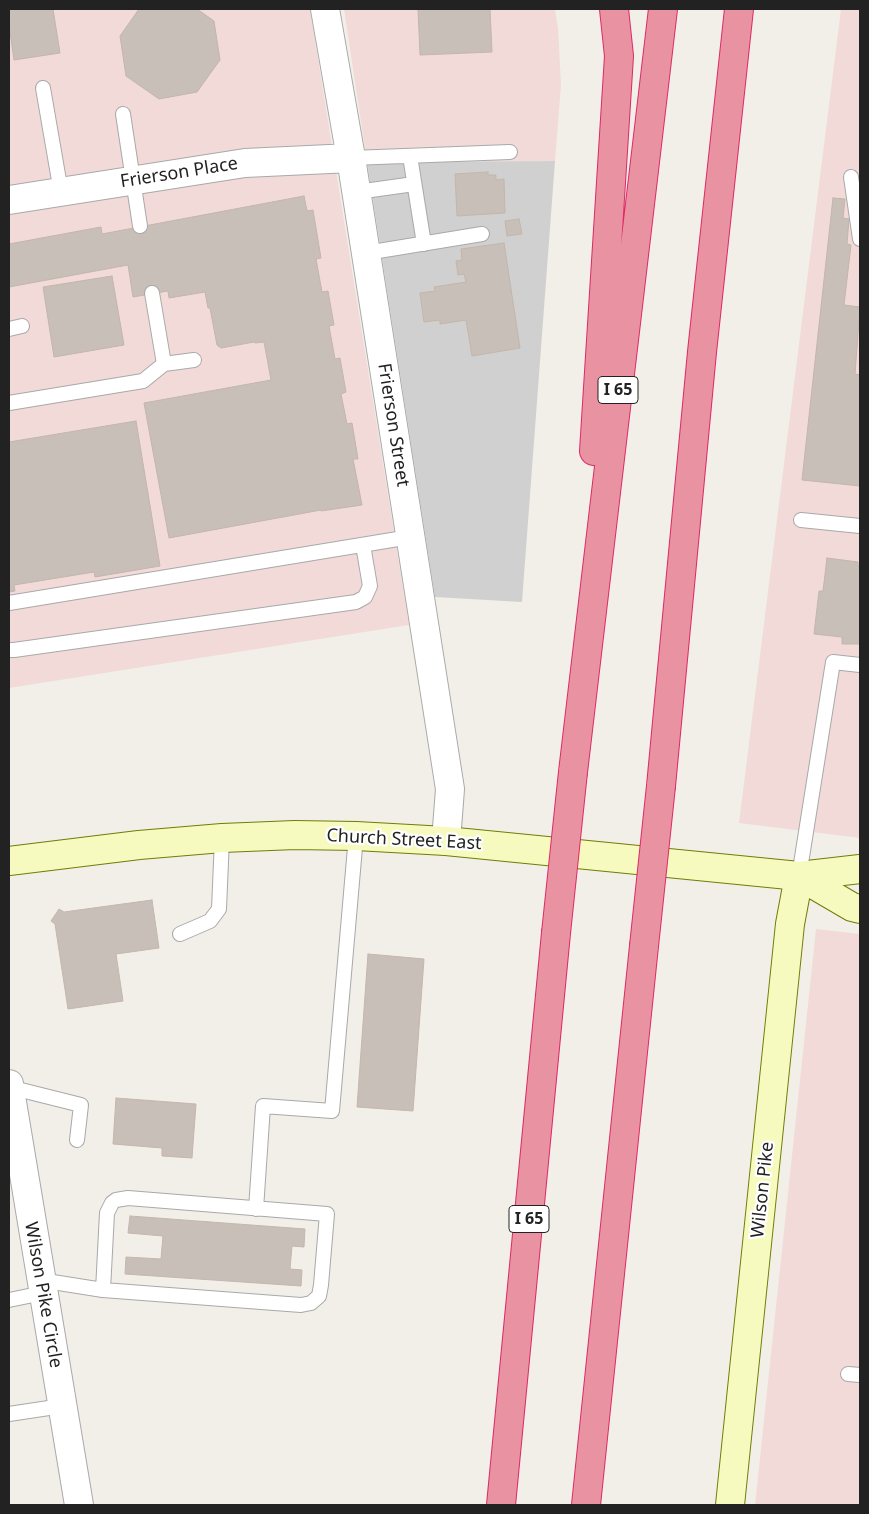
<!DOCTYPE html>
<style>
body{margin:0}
#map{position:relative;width:869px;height:1514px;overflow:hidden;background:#f2efe9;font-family:"Noto Sans",sans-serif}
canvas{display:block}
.frame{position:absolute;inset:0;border:10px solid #222;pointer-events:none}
</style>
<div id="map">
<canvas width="869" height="1514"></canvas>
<div class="frame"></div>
</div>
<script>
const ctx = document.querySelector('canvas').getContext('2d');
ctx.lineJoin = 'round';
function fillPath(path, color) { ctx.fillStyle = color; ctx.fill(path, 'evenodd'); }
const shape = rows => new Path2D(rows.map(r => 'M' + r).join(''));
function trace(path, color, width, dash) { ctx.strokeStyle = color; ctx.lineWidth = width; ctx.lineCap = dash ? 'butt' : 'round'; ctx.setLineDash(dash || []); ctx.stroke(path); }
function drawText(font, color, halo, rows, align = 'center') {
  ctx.font = font + ' "Noto Sans",sans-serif'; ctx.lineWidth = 4.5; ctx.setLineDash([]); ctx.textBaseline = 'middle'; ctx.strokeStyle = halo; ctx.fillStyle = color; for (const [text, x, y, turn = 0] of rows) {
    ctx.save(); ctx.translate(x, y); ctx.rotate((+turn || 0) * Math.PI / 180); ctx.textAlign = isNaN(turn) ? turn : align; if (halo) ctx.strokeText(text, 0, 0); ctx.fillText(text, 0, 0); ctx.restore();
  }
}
fillPath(shape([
 [9,9,310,9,409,625,9,688],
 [344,9,555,9,558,28,561,85,555,161,367,162],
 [841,9,860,9,860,838,739,823],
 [816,929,860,934,860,1505,755,1505]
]), '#f2dad9');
fillPath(shape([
 [555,161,522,602,435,597,367,162]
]), '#d0d0d0');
const building = shape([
 [9,9,53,9,60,53,14,60,9,25,9,9],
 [139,9,197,9,214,21,220,60,197,92,159,99,126,76,120,36,139,9],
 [418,9,490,9,492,52,420,55,418,9],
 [488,172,488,175,496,175,496,180,504,179,505,213,457,216,455,174,488,172],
 [304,196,307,211,313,210,321,258,316,259,322,292,328,291,334,325,329,326,335,359,340,358,346,392,341,394,347,424,352,423,358,459,353,459,362,505,321,511,321,510,169,538,144,403,271,380,264,342,255,343,254,342,221,348,217,345,210,308,208,308,205,292,169,298,168,291,133,297,128,265,9,287,9,244,101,227,102,234,304,196],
 [833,198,845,199,843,218,849,219,847,244,851,245,844,305,860,307,855,374,860,375,860,486,802,480,833,198],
 [519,219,522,234,507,236,505,221,519,219],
 [504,243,520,348,472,356,466,320,440,324,440,320,424,322,420,293,435,291,434,287,466,282,464,274,458,275,456,261,462,260,461,249,504,243],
 [112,276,124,345,54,357,43,287,112,276],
 [136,421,160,566,95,577,94,572,14,585,15,591,9,592,9,442,136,421],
 [827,558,858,562,858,566,860,566,860,644,842,644,842,637,814,634,819,591,823,591,827,558],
 [152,900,159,948,116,954,123,1001,68,1009,55,924,51,921,59,909,64,912,152,900],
 [368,954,424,959,413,1111,357,1107,368,954],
 [116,1098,196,1104,192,1158,162,1156,162,1148,113,1144,116,1098],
 [130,1216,305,1229,304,1247,292,1246,290,1269,302,1270,301,1286,125,1274,126,1257,161,1259,163,1236,128,1233,130,1216]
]);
fillPath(building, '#c7bfb8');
trace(building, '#c4b6ab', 1);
const lane = shape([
 [43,88,61,192],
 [123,114,140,226],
 [410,156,424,244],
 [351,158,510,152],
 [851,177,860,239],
 [357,192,414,184],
 [366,253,482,234],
 [152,293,164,364],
 [9,329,22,326],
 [9,403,143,381,164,364,194,360],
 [801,520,860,526],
 [9,603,410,537],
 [9,650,14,650,356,602,365,597,370,586,363,545],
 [799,876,833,662,860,665],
 [180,934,210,921,219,909,222,838],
 [9,1087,81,1105,77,1140],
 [256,1209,263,1106,332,1111,356,836],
 [40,1280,103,1290,301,1305,311,1303,319,1296,321,1285,327,1214,128,1198,116,1200,112,1203,107,1213,103,1290],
 [9,1300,43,1293],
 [848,1374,860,1375],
 [9,1414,62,1406]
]);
const street = shape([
 [325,9,351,158,450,789,446,841],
 [9,200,245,163,351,158],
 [9,1084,79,1505]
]);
const secondary = shape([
 [9,861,139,845,222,838,295,835,356,836,446,841,799,876,860,869],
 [799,876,852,907,860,909],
 [730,1505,790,924,799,876]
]);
const highway = shape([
 [594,451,619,56,614,9],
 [573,772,663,9],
 [661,786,702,352,739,9],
 [501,1505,556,933],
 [586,1505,644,946]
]);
trace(lane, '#a9a9a9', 16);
trace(street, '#a9a9a9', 30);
trace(secondary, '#707d05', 30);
trace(highway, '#dc2a67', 30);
trace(lane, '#fff', 14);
trace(street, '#fff', 28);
trace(secondary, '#f7fabf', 28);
trace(highway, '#e892a2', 28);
const highwayBridge = shape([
 [556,933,573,772],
 [644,946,661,786]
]);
trace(highwayBridge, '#dc2a67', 30, []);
trace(highwayBridge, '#e892a2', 28);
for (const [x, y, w] of [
 [618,390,40],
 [529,1219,40]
]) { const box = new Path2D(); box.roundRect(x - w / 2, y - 13.5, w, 27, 4); ctx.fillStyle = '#fff'; ctx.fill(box); trace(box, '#222', 1); }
drawText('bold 16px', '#222', null, [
 ["I 65",618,390],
 ["I 65",529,1219]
]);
drawText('18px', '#222', '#fff', [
 ["Frierson Place",179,173,-9],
 ["Frierson Street",393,425,81],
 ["Church Street East",404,840,3],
 ["Wilson Pike",763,1190,-84],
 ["Wilson Pike Circle",43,1295,80]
]);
</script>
